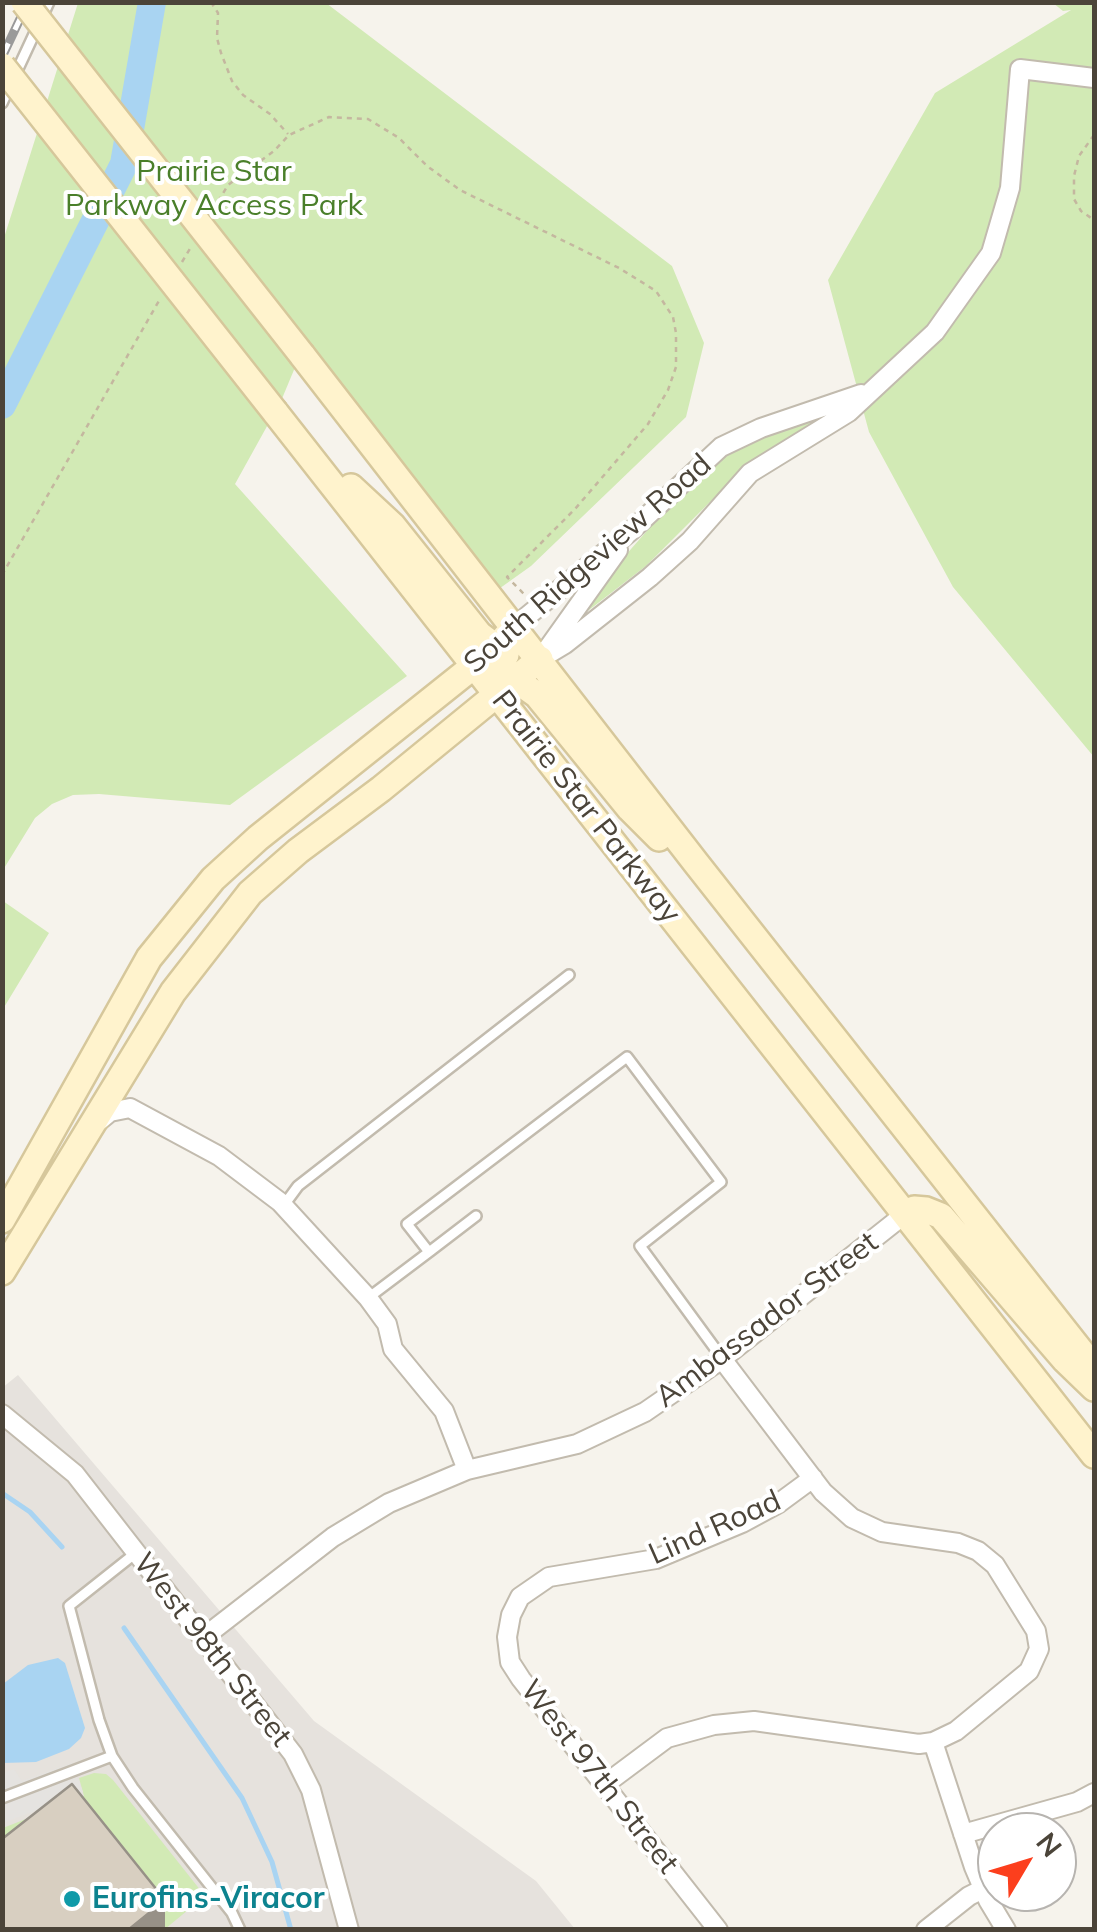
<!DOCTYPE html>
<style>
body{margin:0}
#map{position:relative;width:1097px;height:1932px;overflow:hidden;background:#f6f3ec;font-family:Mulish,sans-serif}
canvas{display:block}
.frame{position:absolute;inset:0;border:5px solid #4b4439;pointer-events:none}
.north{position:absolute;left:977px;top:1812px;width:100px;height:100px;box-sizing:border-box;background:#fff;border:2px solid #b7b4b0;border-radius:50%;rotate:52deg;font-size:28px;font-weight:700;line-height:40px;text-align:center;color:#4b4439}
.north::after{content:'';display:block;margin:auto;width:35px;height:45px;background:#fc3f1d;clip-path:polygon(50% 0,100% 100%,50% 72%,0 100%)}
</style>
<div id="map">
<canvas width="1097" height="1932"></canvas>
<div class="frame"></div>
<div class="north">N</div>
</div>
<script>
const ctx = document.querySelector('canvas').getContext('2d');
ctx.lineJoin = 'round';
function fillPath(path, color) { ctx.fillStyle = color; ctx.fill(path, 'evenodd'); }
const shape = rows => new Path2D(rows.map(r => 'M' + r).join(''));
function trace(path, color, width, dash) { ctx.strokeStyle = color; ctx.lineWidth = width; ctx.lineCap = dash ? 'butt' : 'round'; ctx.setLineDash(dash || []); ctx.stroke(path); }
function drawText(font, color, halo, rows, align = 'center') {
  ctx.font = font + ' Mulish,sans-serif'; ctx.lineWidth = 8; ctx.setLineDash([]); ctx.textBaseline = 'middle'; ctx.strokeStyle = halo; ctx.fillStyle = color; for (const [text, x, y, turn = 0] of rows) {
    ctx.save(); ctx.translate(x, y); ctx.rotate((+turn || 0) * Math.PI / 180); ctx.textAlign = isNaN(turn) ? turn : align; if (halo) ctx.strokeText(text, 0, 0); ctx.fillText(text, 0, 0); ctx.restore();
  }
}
fillPath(shape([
 [18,1375,314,1721,536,1881,575,1929,3,1929,2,1388]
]), '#e6e2dd');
fillPath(shape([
 [78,3,326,3,672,266,704,343,686,417,531,566,489,596,296,365,281,401,235,484,407,676,230,805,99,794,73,795,52,804,35,818,3,870,3,241],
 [1053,3,1094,3,1094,757,953,587,869,432,828,280,935,93,1071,10,1063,11],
 [836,408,839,412,738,474,646,566,576,620,624,557,681,492,716,459,739,444],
 [3,901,49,933,3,1009],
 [94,1773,106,1774,113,1780,205,1896,165,1929,3,1869,3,1828,84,1796,79,1778]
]), '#d2eab5');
fillPath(shape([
 [72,1763,83,1792,3,1823,3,1773,14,1769,22,1781]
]), '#e5e3e0');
fillPath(shape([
 [58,1658,65,1663,85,1728,81,1738,69,1749,36,1762,3,1763,3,1684,28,1665]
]), '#a9d4f2');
trace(shape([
 [2,1493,30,1512,62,1547],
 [124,1628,242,1798,272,1862,291,1930]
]), '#a9d4f2', 5);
trace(shape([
 [2,405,124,164,152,2]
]), '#a9d4f2', 28);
const lane = shape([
 [2,103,49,2],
 [284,1205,298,1186,569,975],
 [429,1252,476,1216],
 [368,1298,429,1252,407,1224,627,1057,721,1182,640,1246,722,1358],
 [112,1756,99,1720,69,1606,137,1552],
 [2,1798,112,1756,133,1788,232,1913,240,1930]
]);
const street = shape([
 [514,627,632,530,721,447,761,428,861,394],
 [546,651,618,550],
 [540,659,565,644,650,577,690,541,750,473,849,412,935,332,991,253,1010,188,1020,69,1094,78],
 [99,1121,110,1112,130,1108,219,1156,280,1202,368,1298,387,1324,393,1349,444,1411,467,1470],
 [722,1359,823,1492,852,1518,882,1532,958,1543,978,1551,995,1565,1036,1631,1039,1649,1029,1671,956,1731,933,1742,974,1867,988,1900,1006,1930],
 [2,1414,75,1474,293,1754,311,1790,349,1930],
 [204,1637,333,1537,389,1503,467,1470,577,1444,645,1412,722,1359,905,1214],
 [604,1785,667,1738,714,1725,754,1721,919,1744,933,1742],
 [963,1834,1077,1802,1094,1793],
 [718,1930,521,1679,510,1662,507,1637,511,1615,520,1597,549,1577,656,1559,742,1523,779,1503,813,1478],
 [926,1930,969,1896,983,1889]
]);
const secondary = shape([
 [302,355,696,863,1094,1368],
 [275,412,1094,1455],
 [351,487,393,526,479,634,506,655],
 [501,674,516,680,537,695,630,809,659,838],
 [905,1214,914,1209,926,1210,941,1216,1065,1360,1094,1388],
 [2,1220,149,958,213,879,258,838,495,649,514,627],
 [2,1272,173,992,250,893,298,851,381,789,540,659]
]);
trace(lane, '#c2bbae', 14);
trace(street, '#c2bbae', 22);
trace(secondary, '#d6c79b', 30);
trace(shape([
 [211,2,218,13,217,38,221,53,232,81,243,95,270,114,288,134],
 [1094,135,1079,156,1074,176,1074,199,1081,211,1094,220],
 [213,210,228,185,274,151,289,135,329,117,368,119,399,138,427,166,460,190,619,268,656,291,673,317,676,333,676,367,668,390,648,424,575,509,507,577,527,597],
 [182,262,191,247],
 [2,575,160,299]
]), '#c4b79f', 2.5, [5, 5]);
trace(lane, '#fff', 9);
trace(street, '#fff', 18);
trace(secondary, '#fff3cd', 25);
const rail = shape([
 [2,57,28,2]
]);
trace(rail, '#9a9a9a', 9);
trace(rail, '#fff', 5, [15]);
const secondaryBridge = shape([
 [24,2,302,355],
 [2,66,275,412]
]);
trace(secondaryBridge, '#d6c79b', 30, []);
trace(secondaryBridge, '#fff3cd', 25);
fillPath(shape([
 [165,1900,165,1930,128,1930]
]), '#979187');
const building = shape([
 [72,1784,165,1900,128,1930,2,1930,2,1839,72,1784]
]);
fillPath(building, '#d8cfc1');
trace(building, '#979187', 2.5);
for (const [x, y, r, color] of [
 [72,1899,10,"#0f9aa8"]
]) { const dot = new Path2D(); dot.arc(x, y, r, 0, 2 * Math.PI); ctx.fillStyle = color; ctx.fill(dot); trace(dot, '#fff', 4); }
drawText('30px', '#4a7f2a', '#fff', [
 ["Prairie Star",214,172],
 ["Parkway Access Park",214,206]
]);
drawText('30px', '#4b4439', '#fff', [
 ["South Ridgeview Road",588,564,-41],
 ["Prairie Star Parkway",586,807,52],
 ["Ambassador Street",767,1320,-37],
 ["Lind Road",715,1528,-24],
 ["West 98th Street",212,1650,52],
 ["West 97th Street",599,1777,52]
]);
drawText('bold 30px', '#0d838f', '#fff', [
 ["Eurofins-Viracor",92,1899]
], 'left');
</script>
